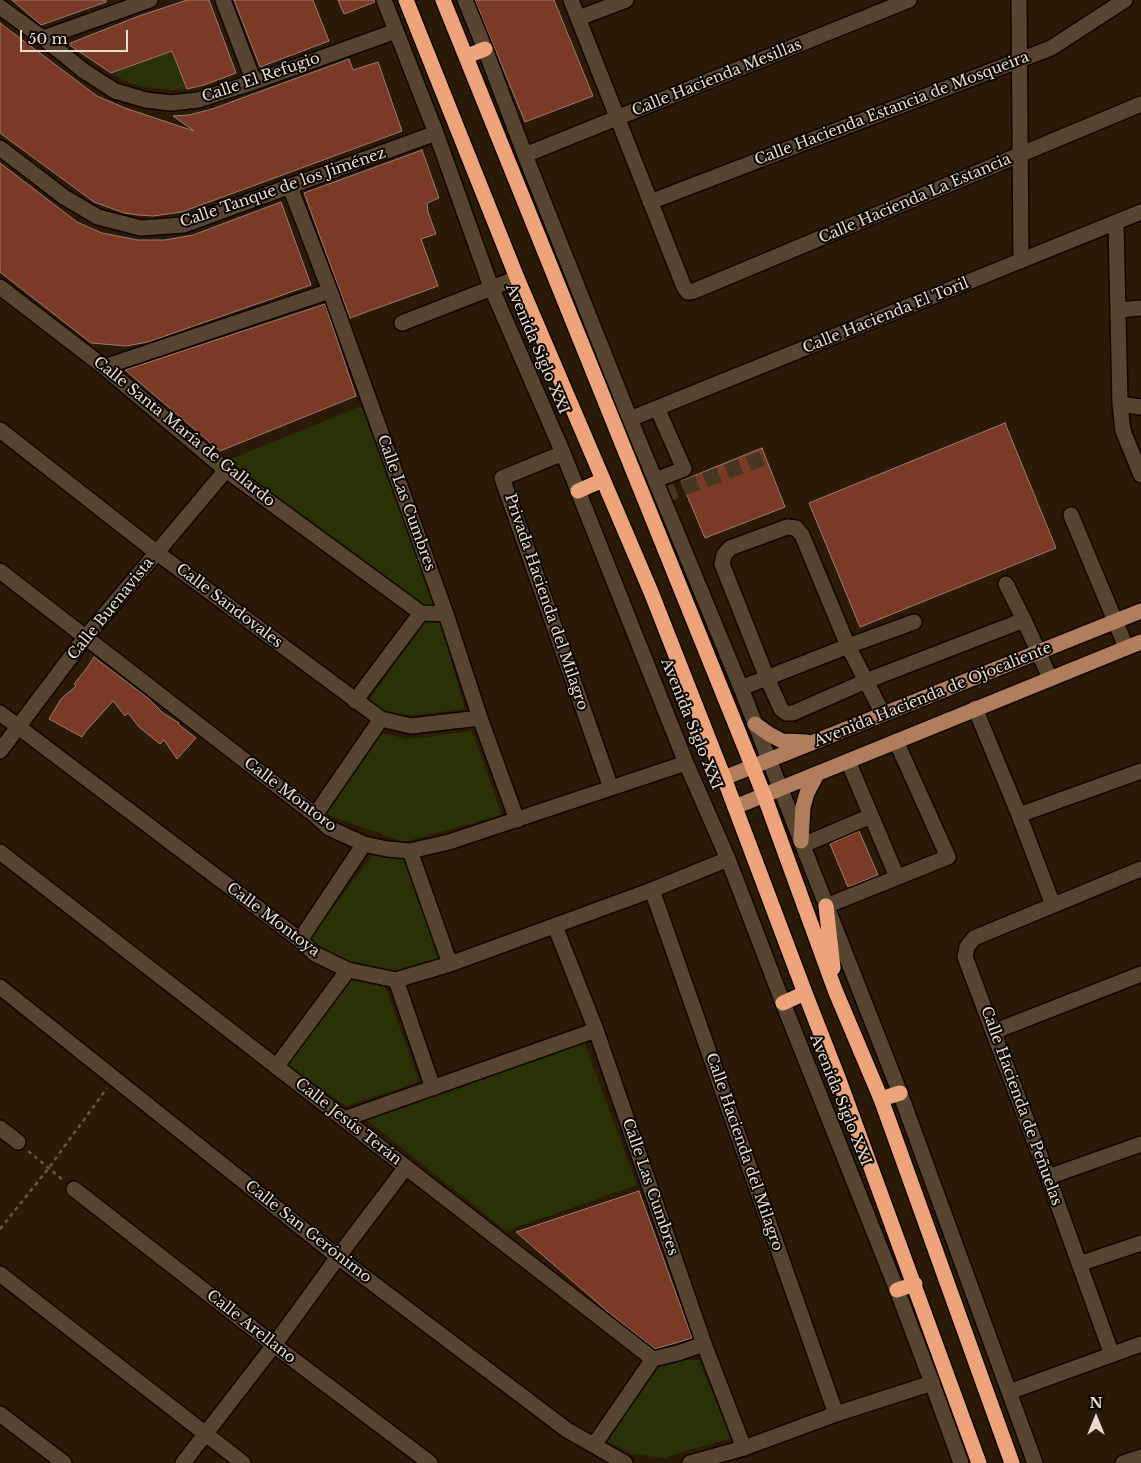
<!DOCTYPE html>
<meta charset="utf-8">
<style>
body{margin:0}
#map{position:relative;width:1141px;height:1463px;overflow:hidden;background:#2a1a07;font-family:"Libre Baskerville",serif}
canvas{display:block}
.north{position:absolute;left:1071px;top:1393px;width:50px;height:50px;-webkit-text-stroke:4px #0d0702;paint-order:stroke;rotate:0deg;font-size:14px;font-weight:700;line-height:20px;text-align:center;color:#e7dcd1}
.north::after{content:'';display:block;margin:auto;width:18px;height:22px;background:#e7dcd1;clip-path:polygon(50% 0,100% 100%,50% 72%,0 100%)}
.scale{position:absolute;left:20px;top:30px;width:108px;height:22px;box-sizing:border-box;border:2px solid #e7dcd1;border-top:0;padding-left:6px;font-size:15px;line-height:18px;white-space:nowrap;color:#e7dcd1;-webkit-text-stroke:4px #0d0702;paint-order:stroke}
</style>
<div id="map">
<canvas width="1141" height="1463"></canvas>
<div class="north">N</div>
<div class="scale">50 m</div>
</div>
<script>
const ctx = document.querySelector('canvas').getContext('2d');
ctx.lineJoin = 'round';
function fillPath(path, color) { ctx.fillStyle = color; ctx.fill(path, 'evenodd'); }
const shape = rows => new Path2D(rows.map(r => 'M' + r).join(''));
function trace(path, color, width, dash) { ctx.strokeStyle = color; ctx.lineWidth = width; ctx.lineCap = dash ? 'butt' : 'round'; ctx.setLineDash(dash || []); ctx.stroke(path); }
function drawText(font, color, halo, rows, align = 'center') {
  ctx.font = font + ' "Libre Baskerville",serif'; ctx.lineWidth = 4; ctx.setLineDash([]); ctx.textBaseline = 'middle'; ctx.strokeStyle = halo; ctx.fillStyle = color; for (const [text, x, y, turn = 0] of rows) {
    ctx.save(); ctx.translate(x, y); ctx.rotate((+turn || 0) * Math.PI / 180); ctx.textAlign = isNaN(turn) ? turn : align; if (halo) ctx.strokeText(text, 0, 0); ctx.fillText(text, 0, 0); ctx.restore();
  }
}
fillPath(shape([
 [172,51,187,89,173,90,142,87,125,81,112,74],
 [361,406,439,606,423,605,226,461],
 [425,620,441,623,465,709,411,716,385,711,369,700],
 [472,731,502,815,404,842,325,814,381,733,408,739],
 [375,852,403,858,444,961,401,972,356,965,321,949,310,938],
 [352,979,385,985,419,1082,346,1106,287,1064],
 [584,1042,637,1185,506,1231,367,1120],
 [656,1360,699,1360,731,1438,663,1458,632,1454,607,1441]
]), '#293205');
const building = shape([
 [12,0,106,0,106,2,41,25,12,0],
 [187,0,209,0,236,73,204,85,187,89,172,51,111,73,68,44,139,16,187,0],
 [234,0,313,0,329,41,260,67,234,0],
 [338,0,375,0,375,2,344,14,338,0],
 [475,0,554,0,593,96,525,122,475,0],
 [0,23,97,96,125,108,194,131,173,116,189,115,212,109,349,59,353,70,378,62,402,131,182,212,153,216,138,215,124,213,94,202,0,133,0,23],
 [422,150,439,198,427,203,428,212,436,234,421,239,438,286,350,318,304,193,422,150],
 [0,163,77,222,102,233,138,240,165,240,193,235,281,202,311,285,148,342,126,346,91,343,0,272,0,163],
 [325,304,356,396,220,451,125,370,325,304],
 [1005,423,1056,548,860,627,809,503,1005,423],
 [762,448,785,507,705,538,681,481,762,448],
 [94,657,149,699,163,713,179,723,178,724,196,738,177,759,164,740,160,744,139,727,128,713,125,716,113,701,86,731,82,737,49,719,61,699,76,686,74,684,87,668,94,657],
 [859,831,878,875,848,887,830,844,859,831],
 [639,1191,692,1338,655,1349,607,1311,516,1232,639,1191]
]);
fillPath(building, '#7a3a25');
trace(building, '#9b7d74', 1);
trace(shape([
 [662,496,769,456]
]), '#463725', 15, [15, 8]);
const minor = shape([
 [223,0,254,82],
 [384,0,436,133,491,287,563,453,686,763,728,859,783,1003,897,1290,932,1383,961,1463],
 [465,0,485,49,525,155,630,419,741,688,900,1093,1035,1463],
 [571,0,684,287,688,292,694,291,1141,104],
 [1019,0,1021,261],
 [0,7,43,38,84,71,115,91,146,100,171,103,198,100,254,82,396,31],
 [579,18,626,0],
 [43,38,150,0],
 [0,148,64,197,98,217,141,228,184,225,436,133],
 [525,155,909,0],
 [290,187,330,291,446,614,480,718,517,820],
 [650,202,1051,48,1125,0],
 [1116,223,1120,404,1123,431,1141,475],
 [0,287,104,367,226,470,421,613,446,614],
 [1119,310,1141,308],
 [402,323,517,278],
 [104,367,330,291],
 [1120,404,1141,407],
 [630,419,1141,212],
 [0,430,156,552,381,719,411,726,480,718],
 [563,453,502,478,611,788],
 [655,480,684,469,657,408],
 [1071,515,1126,647],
 [0,571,315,815,329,828,364,844,387,849,410,851,449,842,686,763],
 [1006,584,1024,620,1050,678],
 [741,688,848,646,914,622],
 [355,701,421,613],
 [975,708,1019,815,1053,905],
 [0,713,300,940,315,954,348,970,396,980,450,964,652,890,728,859],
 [883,714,866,681,848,646,802,535,796,528,787,527,730,548,724,555,722,564,767,678,781,709,786,713,793,713,866,681,1024,620],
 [0,751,85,638,226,470],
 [848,761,897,877],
 [315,815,381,719],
 [1019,815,1141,771],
 [803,845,871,816],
 [410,851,450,964],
 [0,852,653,1359,678,1353,704,1344],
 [652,890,836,1414],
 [826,906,948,857,896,741],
 [555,926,596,1030,704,1344,744,1448],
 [300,940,364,844],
 [396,980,433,1088],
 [0,987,338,1257,567,1430,625,1463],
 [993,1032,1141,974],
 [276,1067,348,970],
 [344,1119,596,1030],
 [0,1128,18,1142],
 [1048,1177,1141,1144],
 [74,1189,274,1345,430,1463],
 [1079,1264,1141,1243],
 [0,1274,243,1463],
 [1112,1355,1048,1177,965,957,967,947,974,938,1141,869],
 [1009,1392,1141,1344],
 [0,1414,64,1463],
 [594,1445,653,1359],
 [183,1463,274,1345,338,1257,406,1167],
 [690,1463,744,1448,836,1414,932,1383],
 [1123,1463,1141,1457]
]);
const major = shape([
 [755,724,769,734,782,741,807,742],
 [724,778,1141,611],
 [735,807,1141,642],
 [801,841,803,807,807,793,817,774]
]);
const highway = shape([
 [406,0,517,278,651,592,724,778,805,993,839,1080,979,1463],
 [443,0,764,795,835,990,881,1099,1012,1463],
 [467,56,485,49],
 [578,491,603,480],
 [826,906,833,968],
 [783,1003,805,993],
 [881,1099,900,1093],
 [897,1290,915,1284]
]);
trace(minor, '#120500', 18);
trace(major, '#120500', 18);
trace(highway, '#120500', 18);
trace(shape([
 [28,1151,63,1180],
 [0,1229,48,1169,107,1088]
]), '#665847', 2.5, [4, 4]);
trace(minor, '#574531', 15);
trace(major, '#b17e5d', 15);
trace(highway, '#eda47a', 15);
drawText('15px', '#e7dcd1', '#0d0702', [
 ["Calle El Refugio",261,78,-19],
 ["Calle Hacienda Mesillas",717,78,-22],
 ["Calle Hacienda Estancia de Mosqueira",892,109,-21],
 ["Calle Tanque de los Jiménez",283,188,-19],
 ["Calle Hacienda La Estancia",915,199,-23],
 ["Calle Hacienda El Toril",886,316,-22],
 ["Avenida Siglo XXI",537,349,67],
 ["Calle Santa María de Gallardo",184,432,39],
 ["Calle Las Cumbres",406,503,70],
 ["Privada Hacienda del Milagro",546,602,71],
 ["Calle Sandovales",229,606,37],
 ["Calle Buenavista",111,609,-51],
 ["Avenida Hacienda de Ojocaliente",933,695,-22],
 ["Avenida Siglo XXI",691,724,68],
 ["Calle Montoro",290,795,37],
 ["Calle Montoya",273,920,37],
 ["Avenida Siglo XXI",840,1100,68],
 ["Calle Hacienda de Peñuelas",1021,1106,70],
 ["Calle Jesús Terán",348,1122,38],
 ["Calle Hacienda del Milagro",744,1152,71],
 ["Calle Las Cumbres",650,1187,71],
 ["Calle San Gerónimo",308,1232,38],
 ["Calle Arellano",251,1327,38]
]);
</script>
